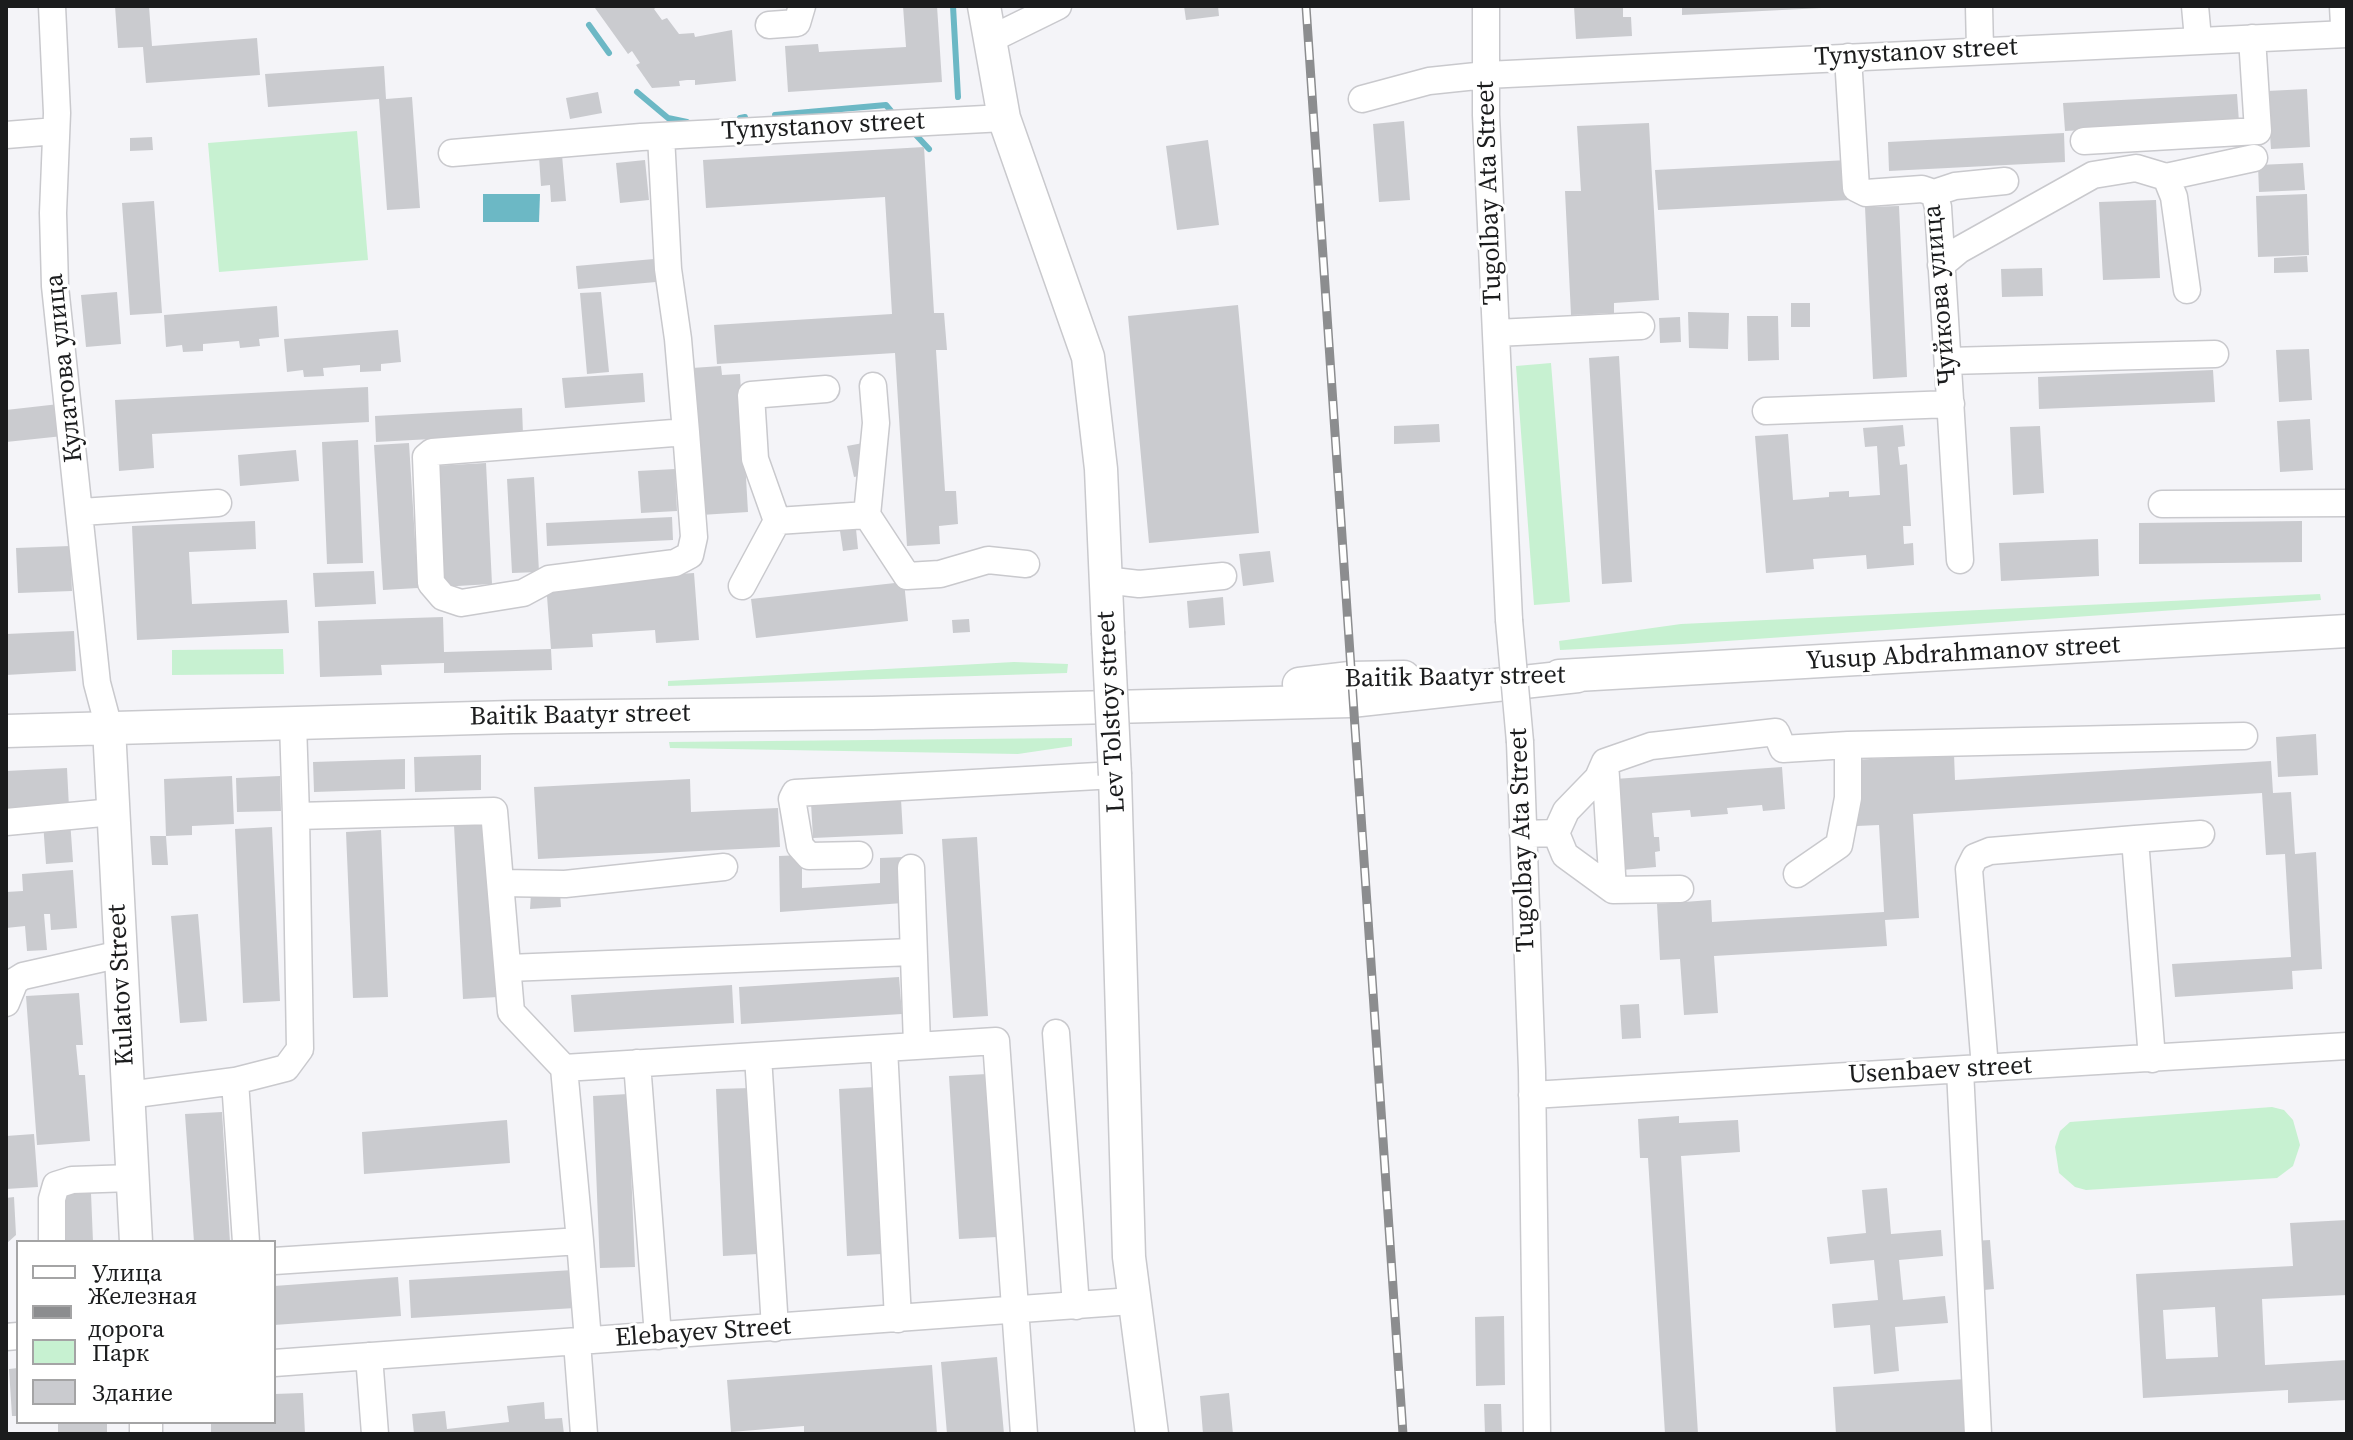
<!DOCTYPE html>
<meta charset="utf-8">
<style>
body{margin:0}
#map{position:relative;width:2353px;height:1440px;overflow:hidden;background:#f4f4f8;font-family:"Source Serif 4",serif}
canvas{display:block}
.frame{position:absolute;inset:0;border:8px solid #1b1c1d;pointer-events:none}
.legend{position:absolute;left:16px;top:1240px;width:260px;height:184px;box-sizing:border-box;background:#fff;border:2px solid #a4a4a5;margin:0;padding:10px 14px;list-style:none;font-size:24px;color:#1b1c1d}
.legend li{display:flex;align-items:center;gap:16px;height:40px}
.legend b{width:40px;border:2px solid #a4a4a5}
</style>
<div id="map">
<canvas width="2353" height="1440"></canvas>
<div class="frame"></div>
<ul class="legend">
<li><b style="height:10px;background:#fff"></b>Улица</li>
<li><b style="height:10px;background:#8c8d8f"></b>Железная дорога</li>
<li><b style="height:22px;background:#c7f1d1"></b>Парк</li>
<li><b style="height:22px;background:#cacbcf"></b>Здание</li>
</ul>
</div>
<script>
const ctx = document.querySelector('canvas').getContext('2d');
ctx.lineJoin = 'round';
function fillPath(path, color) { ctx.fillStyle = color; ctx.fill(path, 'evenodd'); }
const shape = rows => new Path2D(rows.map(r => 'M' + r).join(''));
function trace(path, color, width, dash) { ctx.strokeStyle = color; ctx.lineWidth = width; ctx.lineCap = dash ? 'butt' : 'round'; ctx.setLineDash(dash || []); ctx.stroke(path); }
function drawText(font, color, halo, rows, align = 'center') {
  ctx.font = font + ' "Source Serif 4",serif'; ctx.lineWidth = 6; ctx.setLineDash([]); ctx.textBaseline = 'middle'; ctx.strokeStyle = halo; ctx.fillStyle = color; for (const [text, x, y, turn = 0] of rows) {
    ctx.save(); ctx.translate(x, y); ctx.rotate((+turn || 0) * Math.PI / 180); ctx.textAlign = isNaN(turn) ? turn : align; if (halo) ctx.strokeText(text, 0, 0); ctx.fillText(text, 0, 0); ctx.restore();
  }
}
fillPath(shape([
 [357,131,368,260,219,272,208,143],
 [1551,363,1570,602,1534,605,1516,366],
 [2320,594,2321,600,1683,644,1560,650,1559,641,1681,624],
 [283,649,284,674,172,675,172,650],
 [1014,662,1068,664,1067,673,668,686,668,681],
 [1072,738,1072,746,1018,754,670,748,669,742],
 [2272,1107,2284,1110,2293,1120,2300,1145,2293,1166,2277,1178,2086,1190,2075,1187,2059,1173,2055,1147,2060,1131,2070,1122]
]), '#c7f1d1');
fillPath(shape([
 [483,194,540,194,539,222,483,222]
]), '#6cb8c5');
trace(shape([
 [953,6,958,97],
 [589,25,609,53],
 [637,92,668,118,687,122],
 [775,115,886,105,891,111],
 [740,118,745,117],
 [915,134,929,149]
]), '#6cb8c5', 6);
fillPath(shape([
 [115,6,149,6,152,46,257,38,260,75,146,83,143,47,118,48],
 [598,6,658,6,654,9,662,20,667,18,679,34,694,33,695,37,732,30,736,81,695,85,695,80,687,80,679,81,680,86,652,88,636,65,640,63,632,51,628,54,595,8],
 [903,6,937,6,942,82,788,92,785,46,818,44,819,52,906,47],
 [1184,6,1218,6,1219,16,1186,20],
 [1574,6,1623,6,1623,17,1631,17,1632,36,1576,39],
 [1682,6,1822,6,1822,8,1682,15],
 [384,66,386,99,412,97,420,208,387,210,379,99,268,107,265,74],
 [2307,89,2310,147,2271,149,2267,91],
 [598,92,602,113,570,119,566,98],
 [2237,94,2239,122,2065,131,2063,103],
 [1404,121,1410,200,1379,202,1373,124],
 [1649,123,1659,300,1614,303,1614,313,1571,315,1565,191,1581,191,1577,126],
 [2064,133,2065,162,1889,171,1888,142],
 [152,137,153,150,130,151,130,138],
 [1208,140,1219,225,1177,230,1166,146],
 [924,147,934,313,944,313,947,350,936,350,945,491,956,491,958,524,939,526,940,544,907,546,895,353,717,364,714,325,892,314,885,197,706,208,703,160],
 [562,155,566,201,551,202,550,185,541,186,539,157],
 [645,160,649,200,620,203,616,163],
 [1848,160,1850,200,1658,210,1655,170],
 [2303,163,2305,190,2259,192,2258,165],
 [2307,194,2309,255,2258,257,2256,196],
 [2156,200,2160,278,2103,280,2099,202],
 [154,201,162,313,130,315,122,203],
 [1899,206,1907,377,1873,379,1865,207],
 [2307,256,2308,272,2274,273,2274,258],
 [665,258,667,281,578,289,576,266],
 [2042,268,2043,296,2002,297,2001,269],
 [117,292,121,344,86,347,81,295],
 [601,292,609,372,587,374,580,293],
 [1791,303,1810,303,1810,327,1791,327],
 [1238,305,1259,533,1149,543,1128,316],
 [277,306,279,337,259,339,260,346,240,348,239,341,203,344,203,351,183,352,182,345,166,347,164,315],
 [1688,312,1729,313,1728,349,1689,348],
 [1747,316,1778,316,1779,360,1748,361],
 [1680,317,1681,342,1660,343,1659,318],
 [398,330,401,362,381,364,381,371,360,372,360,365,323,368,324,376,304,377,303,370,287,372,284,339],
 [2309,349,2312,400,2279,402,2276,350],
 [1619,356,1632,582,1602,584,1589,358],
 [721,366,722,375,740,374,748,512,701,515,692,368],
 [2213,370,2215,402,2039,409,2038,377],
 [643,373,645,402,565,408,562,378],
 [368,387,369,422,152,434,154,468,119,471,115,400],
 [59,404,63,436,6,442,6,410],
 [522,408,523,434,376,442,375,416],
 [2310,419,2313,470,2280,472,2277,421],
 [1439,424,1440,442,1394,444,1394,426],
 [1903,425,1905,446,1898,447,1900,465,1907,464,1911,526,1903,526,1904,544,1913,543,1914,565,1867,569,1866,555,1813,559,1814,569,1766,573,1755,436,1788,434,1793,500,1829,497,1829,492,1849,491,1849,497,1880,495,1877,446,1865,447,1863,428],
 [2040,426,2044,493,2013,495,2010,427],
 [358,440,363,563,327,564,322,442],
 [409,443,418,588,383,590,374,445],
 [863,443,869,474,854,477,847,446],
 [296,450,299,481,240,486,238,455],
 [486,463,492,584,440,587,433,466],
 [675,469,677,511,641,513,638,471],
 [534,477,539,572,512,573,507,479],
 [672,517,673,540,547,546,546,523],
 [255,521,256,549,189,552,192,604,287,600,289,633,137,640,132,526],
 [2302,521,2302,562,2139,564,2139,523],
 [856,529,858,549,843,551,840,531],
 [2098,539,2099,576,2001,581,1999,543],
 [70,546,72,591,18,593,16,548],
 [1270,551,1274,582,1243,586,1239,554],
 [374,571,376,604,315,607,313,573],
 [694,573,699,640,656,643,655,630,592,634,593,647,551,649,546,583],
 [904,582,908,621,756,638,751,599],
 [1223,597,1225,625,1189,628,1187,601],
 [443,617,444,652,551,649,552,670,444,673,444,663,381,665,382,675,320,677,318,621],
 [969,619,970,632,953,633,952,620],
 [74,631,76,671,6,675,6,634],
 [2316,734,2318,775,2278,777,2276,737],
 [1954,754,1955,780,2271,761,2273,793,2291,792,2295,854,2316,852,2322,969,2292,971,2293,989,2175,997,2172,964,2291,957,2285,854,2266,855,2262,793,1913,814,1919,918,1885,920,1887,946,1714,956,1718,1013,1684,1015,1680,959,1660,960,1657,904,1711,900,1712,922,1884,912,1879,825,1857,826,1853,760],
 [481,755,481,790,415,792,414,757],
 [405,759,405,789,314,792,313,762],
 [1782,767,1785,809,1763,811,1762,805,1727,808,1728,814,1691,817,1690,810,1652,813,1654,837,1659,837,1660,851,1655,852,1656,867,1622,870,1615,779],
 [67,768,69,808,6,811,6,771],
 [232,776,234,824,192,826,192,835,166,836,164,779],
 [280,776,281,811,237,812,236,778],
 [690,779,691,812,778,808,780,847,538,859,534,787],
 [901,799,903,834,813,838,811,803],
 [70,820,73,862,46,864,43,822],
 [489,823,498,997,463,999,454,825],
 [272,827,280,1001,243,1003,235,829],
 [381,830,388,997,353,998,346,832],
 [150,836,166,836,168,865,152,865],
 [977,837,988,1016,953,1018,942,839],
 [802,855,802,888,880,883,880,858,903,857,903,903,780,912,779,856],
 [73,870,77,928,51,930,50,914,44,914,47,950,27,951,25,926,6,928,6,892,23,891,22,874],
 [560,893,561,907,530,909,531,894],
 [198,914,207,1021,180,1023,171,916],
 [899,977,902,1014,741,1024,739,987],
 [732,985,734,1023,574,1032,571,995],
 [79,993,83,1045,76,1045,79,1075,85,1075,90,1141,37,1145,26,996],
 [1639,1004,1641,1038,1622,1039,1620,1005],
 [987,1074,997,1237,959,1239,949,1076],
 [875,1087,882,1254,847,1256,839,1089],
 [751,1088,758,1254,723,1256,716,1089],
 [628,1094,635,1267,600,1268,593,1096],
 [222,1112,230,1242,194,1242,185,1114],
 [1679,1116,1679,1123,1738,1120,1740,1152,1681,1156,1698,1434,1665,1434,1648,1158,1640,1158,1638,1119],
 [507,1120,510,1163,364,1174,362,1132],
 [34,1134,38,1187,6,1189,6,1136],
 [1887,1188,1891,1234,1941,1230,1943,1256,1899,1260,1903,1300,1945,1296,1948,1323,1895,1327,1899,1371,1874,1374,1870,1325,1834,1328,1832,1304,1878,1300,1874,1260,1830,1264,1827,1237,1866,1233,1862,1190],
 [91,1193,93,1242,63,1242,60,1194],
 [14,1197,16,1235,6,1244,6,1198],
 [2347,1220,2347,1295,2262,1299,2265,1365,2347,1360,2347,1400,2288,1403,2288,1390,2143,1398,2136,1274,2293,1266,2290,1223],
 [2215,1307,2218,1357,2166,1359,2163,1310],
 [1990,1240,1994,1289,1974,1291,1971,1241],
 [573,1270,575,1308,411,1318,409,1280],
 [398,1277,401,1316,274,1325,274,1286],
 [1504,1316,1505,1385,1476,1386,1475,1317],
 [997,1357,1004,1434,947,1434,941,1362],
 [932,1365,937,1434,804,1434,804,1426,731,1432,727,1380],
 [18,1368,18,1416,12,1416,9,1369],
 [1966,1379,1969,1434,1836,1434,1833,1387],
 [303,1393,305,1434,211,1434,211,1422,274,1422,274,1394],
 [1229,1393,1233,1434,1203,1434,1200,1396],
 [544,1402,545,1419,562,1418,564,1434,414,1434,412,1414,445,1411,447,1429,509,1422,507,1406],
 [1484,1404,1501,1404,1502,1434,1485,1434],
 [58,1422,107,1422,107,1434,58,1434]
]), '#cacbcf');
const minor = shape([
 [52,6,57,113,53,213,55,286,97,683,109,728],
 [1486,6,1486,115,1509,620],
 [1979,6,1980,50],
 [2195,6,2198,39],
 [769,25,797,23,802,6],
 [989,40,1058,6],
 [1848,57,1856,188,1866,193,1922,189,1934,193,1938,207,1960,560],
 [1362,99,1429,81,1486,75,2347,34],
 [6,135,56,131],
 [661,136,668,269,678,339,686,432,694,537,690,555,675,563,549,579,523,593,461,603,443,597,431,583,426,457,432,452,686,432],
 [2084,141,2258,131,2252,38],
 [452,153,641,137,1004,118],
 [2166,177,2254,158],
 [1934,193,1955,186,2005,181],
 [1941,265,1959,250,2093,175,2136,168,2166,177,2174,197,2187,290],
 [1496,333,1641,326],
 [1948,361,2215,354],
 [1766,411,1951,404],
 [2162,504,2347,503],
 [81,512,218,503],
 [867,515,876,423,873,386],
 [777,521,755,459,751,395,826,389],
 [1105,580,1139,584,1223,576],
 [742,586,777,521,867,515,907,576,940,574,988,560,1026,564],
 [293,723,296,816,494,811,511,1012,564,1068,580,1241],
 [1520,742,1532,1071,1537,1434],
 [1848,745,2244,736],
 [1605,762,1613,890],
 [6,822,113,812],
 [1556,833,1565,855,1613,890,1680,889],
 [1523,834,1556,833,1566,811,1598,778,1605,762,1651,746,1776,732,1783,749,1848,745,1848,798,1839,845,1797,874],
 [2135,839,2201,834],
 [859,855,809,856,800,846,792,799,795,793,1115,775],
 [911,868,917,1045],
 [501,883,565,884,724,867],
 [508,968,912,952],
 [6,1003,15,981,23,976,121,954],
 [1056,1033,1076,1306],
 [884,1048,898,1319],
 [758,1056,775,1328],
 [637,1063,658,1336],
 [564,1068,996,1041,1024,1434],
 [1985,1068,1969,869,1975,857,1990,851,2135,839,2152,1059],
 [1960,1070,1978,1434],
 [235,1081,286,1068,300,1049,296,816],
 [128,1095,235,1081,246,1242],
 [1532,1095,2347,1046],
 [52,1242,52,1199,56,1185,72,1180,132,1178],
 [274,1261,580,1241,587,1328],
 [6,1337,18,1336],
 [577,1342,584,1434],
 [369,1356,375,1434],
 [274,1363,1132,1301]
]);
const major = shape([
 [984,6,1004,118,1088,357,1101,469,1108,632],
 [2346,6,2347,25],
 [1559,676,2347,631],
 [1299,684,1350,678,1404,677],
 [109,728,136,1242],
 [6,731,513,717,872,713,1351,701,1578,676],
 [1115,775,1129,1257,1152,1434],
 [146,1422,146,1434]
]);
trace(minor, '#c9c9cd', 29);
trace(major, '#c9c9cd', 35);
trace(minor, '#fff', 26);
trace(major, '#fff', 32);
const rail = shape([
 [1306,6,1403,1434]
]);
trace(rail, '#8c8d8f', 9);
trace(rail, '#fff', 6, [18]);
const minorBridge = shape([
 [1509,620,1520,742]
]);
const majorBridge = shape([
 [1108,632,1115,775]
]);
trace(minorBridge, '#c9c9cd', 29, []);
trace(majorBridge, '#c9c9cd', 35, []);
trace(minorBridge, '#fff', 26);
trace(majorBridge, '#fff', 32);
drawText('26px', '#1b1c1d', '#fff', [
 ["Tynystanov street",1916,53,-3],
 ["Tynystanov street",823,127,-3],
 ["Tugolbay Ata Street",1490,193,-92],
 ["Чуйкова улица",1941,295,-95],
 ["Кулатова улица",65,368,-96],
 ["Yusup Abdrahmanov street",1963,654,-3],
 ["Baitik Baatyr street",1455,678,-1],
 ["Lev Tolstoy street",1112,712,-93],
 ["Baitik Baatyr street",580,716,-1],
 ["Tugolbay Ata Street",1523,840,-92],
 ["Kulatov Street",122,985,-93],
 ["Usenbaev street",1940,1071,-3],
 ["Elebayev Street",703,1333,-4]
]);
</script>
